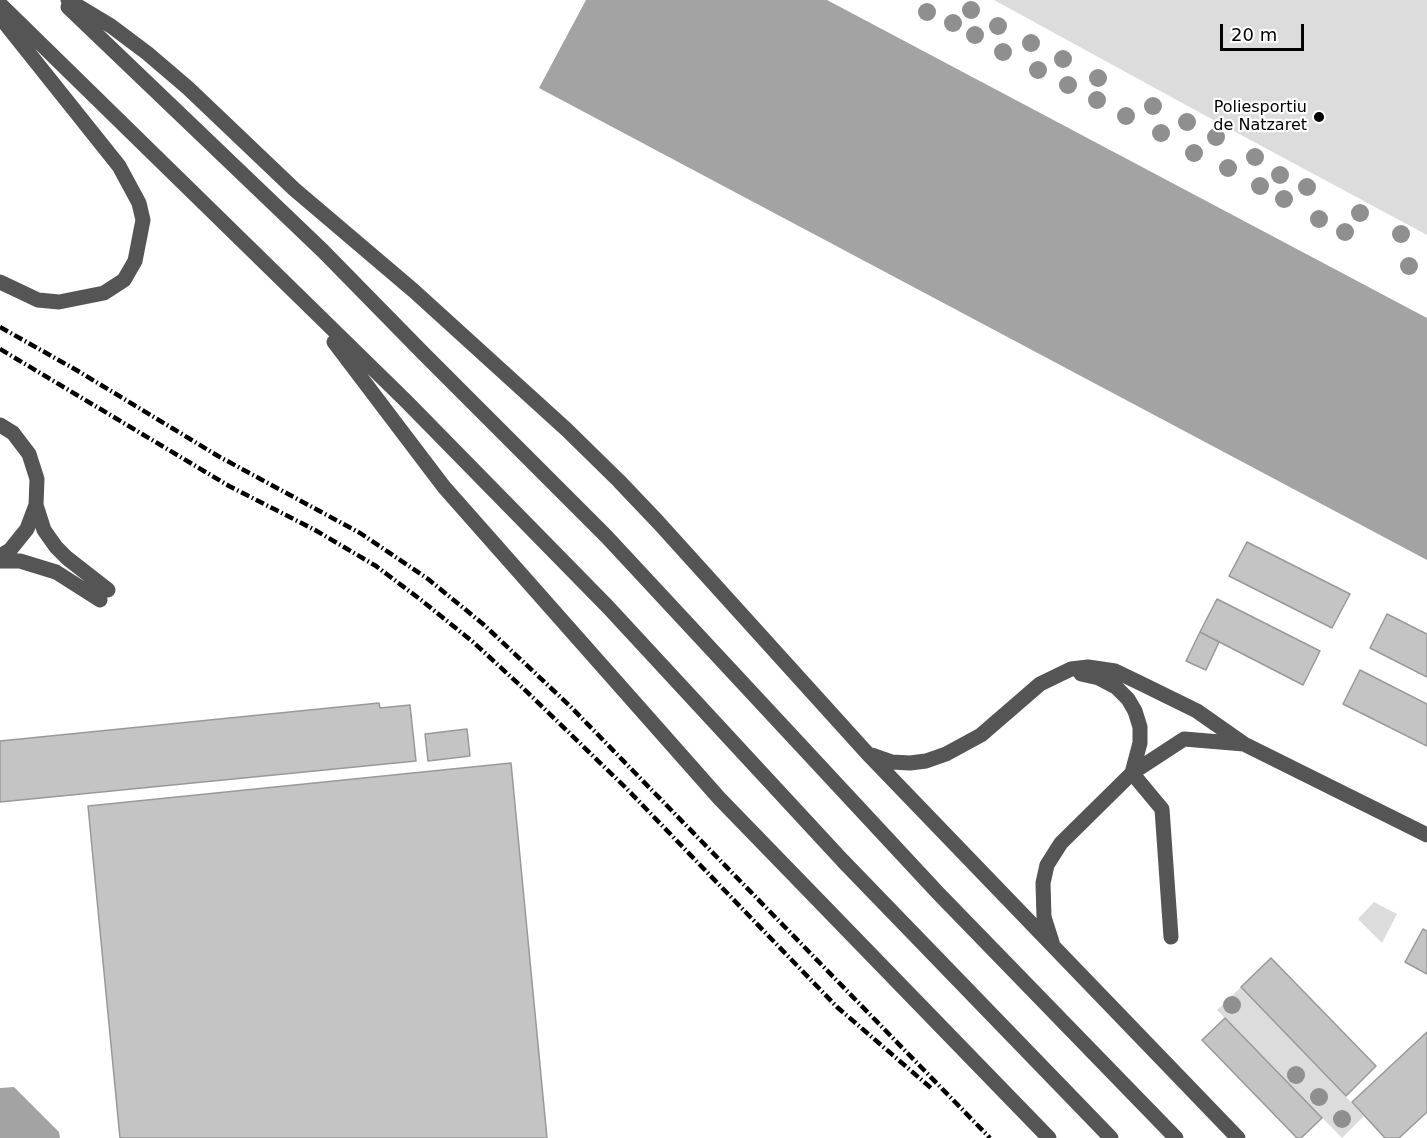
<!DOCTYPE html>
<style>
body{margin:0}
#map{position:relative;width:1427px;height:1138px;overflow:hidden;background:#fff;font-family:"DejaVu Sans",sans-serif}
canvas{display:block}
.scale{position:absolute;left:1220px;top:24px;width:84px;height:27px;box-sizing:border-box;border:3px solid #000;border-top:0;padding-left:8px;font-size:18px;line-height:21px;white-space:nowrap;color:#000;-webkit-text-stroke:4px #fff;paint-order:stroke}
</style>
<div id="map">
<canvas width="1427" height="1138"></canvas>
<div class="scale">20 m</div>
</div>
<script>
const ctx = document.querySelector('canvas').getContext('2d');
ctx.lineJoin = 'round';
function fillPath(path, color) { ctx.fillStyle = color; ctx.fill(path, 'evenodd'); }
const shape = rows => new Path2D(rows.map(r => 'M' + r).join(''));
function trace(path, color, width, dash) { ctx.strokeStyle = color; ctx.lineWidth = width; ctx.lineCap = dash ? 'butt' : 'round'; ctx.setLineDash(dash || []); ctx.stroke(path); }
function drawText(font, color, halo, rows, align = 'center') {
  ctx.font = font + ' "DejaVu Sans",sans-serif'; ctx.lineWidth = 4.5; ctx.setLineDash([]); ctx.textBaseline = 'middle'; ctx.strokeStyle = halo; ctx.fillStyle = color; for (const [text, x, y, turn = 0] of rows) {
    ctx.save(); ctx.translate(x, y); ctx.rotate((+turn || 0) * Math.PI / 180); ctx.textAlign = isNaN(turn) ? turn : align; if (halo) ctx.strokeText(text, 0, 0); ctx.fillText(text, 0, 0); ctx.restore();
  }
}
fillPath(shape([
 [994,0,1427,0,1427,235,1217,122],
 [1374,902,1397,914,1382,943,1358,919],
 [1241,987,1364,1116,1342,1138,1217,1010]
]), '#dcdcdc');
fillPath(shape([
 [586,0,827,0,1427,318,1427,560,539,88],
 [14,1087,59,1132,60,1138,0,1138,0,1088]
]), '#a3a3a3');
const building = shape([
 [1247,542,1350,594,1332,628,1229,576,1247,542],
 [1217,599,1320,651,1303,685,1200,632,1217,599],
 [1387,614,1427,634,1427,677,1370,648,1387,614],
 [1200,632,1219,642,1206,670,1186,661,1200,632],
 [1360,670,1427,704,1427,746,1343,704,1360,670],
 [379,703,380,708,410,705,416,761,0,802,0,741,379,703],
 [467,729,470,756,428,761,425,734,467,729],
 [511,763,547,1138,120,1138,88,806,511,763],
 [1423,929,1427,931,1427,974,1405,962,1423,929],
 [1271,958,1376,1066,1346,1096,1241,987,1271,958],
 [1225,1018,1322,1118,1301,1138,1297,1138,1202,1040,1225,1018],
 [1427,1032,1427,1112,1399,1138,1385,1138,1352,1102,1427,1032]
]);
fillPath(building, '#c4c4c4');
trace(building, '#999', 1.5);
trace(shape([
 [68,0,111,26,147,53,188,88,294,189,414,291,567,430,619,481,658,522,867,753,1238,1138],
 [0,4,406,401,608,607,843,861,1111,1138],
 [68,7,323,251,423,353,606,536,938,893,1176,1138],
 [0,17,119,166,139,203,143,220,135,261,124,280,104,293,59,302,38,300,0,282],
 [334,342,444,487,719,798,1049,1138],
 [0,425,13,433,29,454,37,479,36,505,27,529,10,550,0,556],
 [36,505,44,530,56,547,67,558,108,590],
 [0,561,20,561,56,572,100,600],
 [1081,674,1099,678,1116,687,1128,699,1135,711,1140,727,1140,743,1132,773,1162,809,1171,937],
 [872,755,892,762,910,763,926,761,946,754,981,735,1040,684,1071,669,1088,667,1115,671,1140,683,1197,711,1244,744,1427,835],
 [1052,942,1044,917,1043,883,1047,865,1061,843,1132,773,1184,739,1244,744]
]), '#555', 15);
trace(shape([
 [0,327,78,371,218,456,360,533,428,579,483,624,570,706,990,1138],
 [0,349,229,486,315,530,376,566,421,600,473,642,523,688,625,787,837,1007,931,1088]
]), '#000', 4.5, [9, 3, 1.5, 3]);
ctx.fillStyle = '#8f8f8f';
for (const [x, y] of [
 [971,10],
 [927,12],
 [953,23],
 [998,26],
 [975,35],
 [1031,43],
 [1003,52],
 [1063,59],
 [1038,70],
 [1098,78],
 [1068,85],
 [1097,100],
 [1153,106],
 [1126,116],
 [1187,122],
 [1161,133],
 [1216,137],
 [1194,153],
 [1255,157],
 [1228,168],
 [1280,175],
 [1260,186],
 [1307,187],
 [1284,199],
 [1360,213],
 [1319,219],
 [1345,232],
 [1401,234],
 [1409,266],
 [1232,1005],
 [1296,1075],
 [1319,1097],
 [1342,1119]
]) { ctx.beginPath(); ctx.arc(x, y, 9, 0, 2 * Math.PI); ctx.fill(); }
for (const [x, y, r, color] of [
 [1319,117,6,"#000"]
]) { const dot = new Path2D(); dot.arc(x, y, r, 0, 2 * Math.PI); ctx.fillStyle = color; ctx.fill(dot); trace(dot, '#fff', 2); }
drawText('16px', '#000', '#fff', [
 ["Poliesportiu",1307,108],
 ["de Natzaret",1307,126]
], 'right');
</script>
